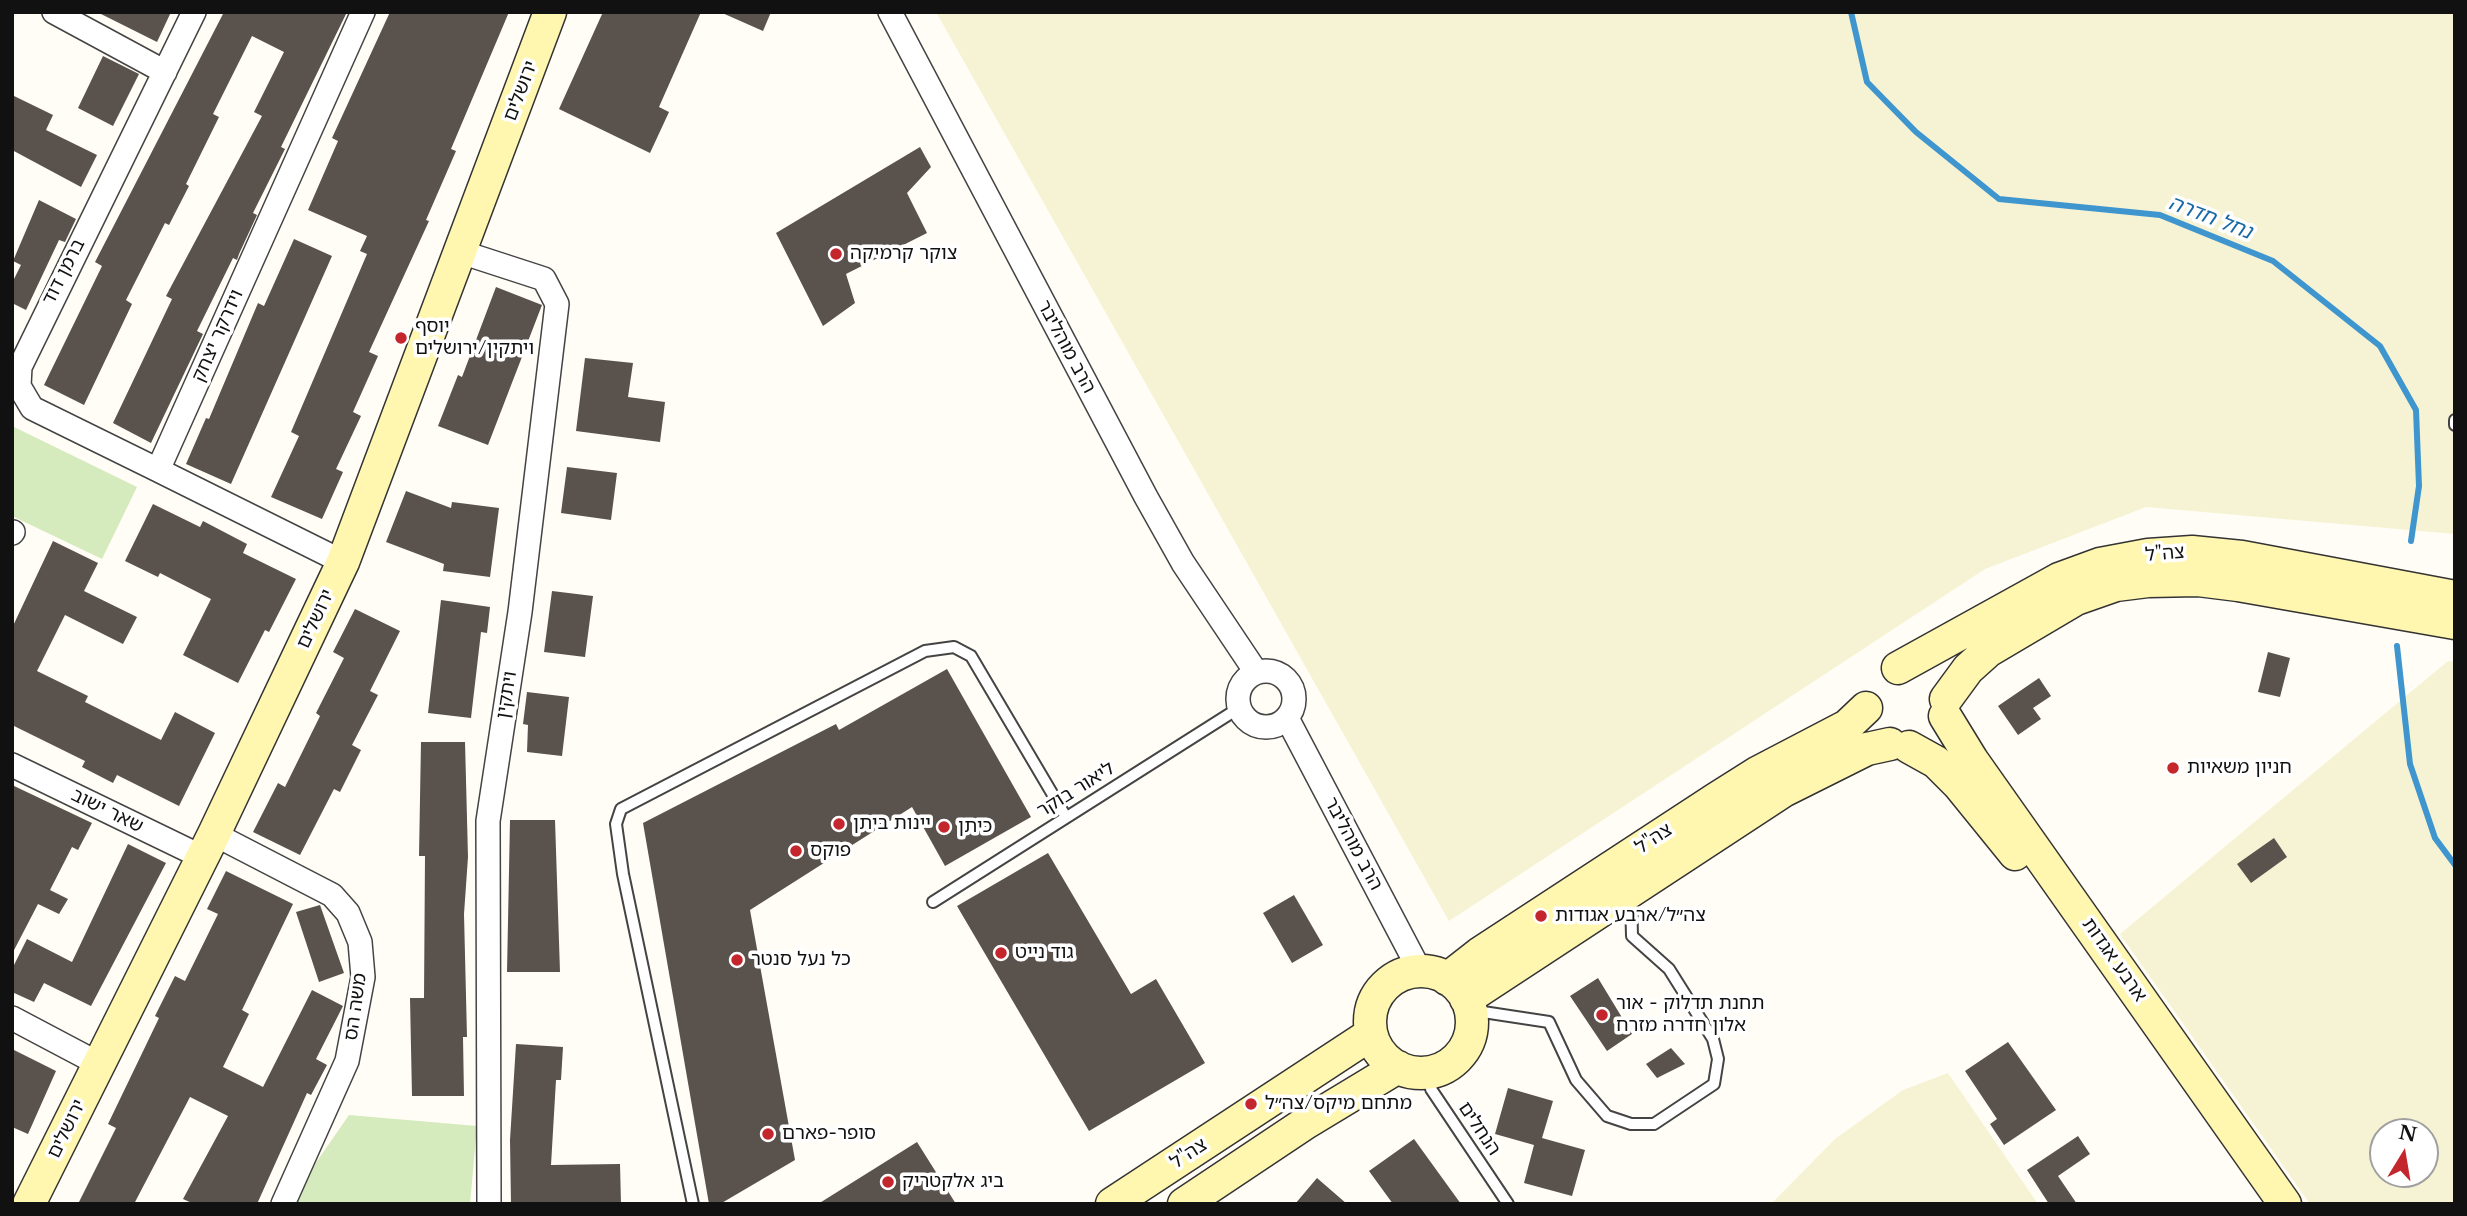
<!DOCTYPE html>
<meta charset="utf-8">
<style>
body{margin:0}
#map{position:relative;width:2467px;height:1216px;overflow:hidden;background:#fffdf5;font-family:"Libre Baskerville",serif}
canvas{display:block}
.frame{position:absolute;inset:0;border:14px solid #111;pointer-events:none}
.north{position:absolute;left:2369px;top:1118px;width:70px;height:70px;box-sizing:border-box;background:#fff;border:2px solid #a0a0a0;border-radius:50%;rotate:11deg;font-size:19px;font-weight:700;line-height:28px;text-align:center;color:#111}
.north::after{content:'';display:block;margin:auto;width:24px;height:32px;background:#c4262e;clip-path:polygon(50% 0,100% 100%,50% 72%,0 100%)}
</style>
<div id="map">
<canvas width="2467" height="1216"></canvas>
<div class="frame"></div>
<div class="north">N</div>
</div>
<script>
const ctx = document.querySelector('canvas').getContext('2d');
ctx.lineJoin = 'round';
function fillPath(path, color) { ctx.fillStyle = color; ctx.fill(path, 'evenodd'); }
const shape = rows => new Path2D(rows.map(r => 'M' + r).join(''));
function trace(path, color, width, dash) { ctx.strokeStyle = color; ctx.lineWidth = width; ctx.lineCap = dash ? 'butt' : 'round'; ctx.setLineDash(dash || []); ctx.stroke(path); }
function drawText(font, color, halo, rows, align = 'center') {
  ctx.font = font + ' "Libre Baskerville","Noto Sans Hebrew",serif'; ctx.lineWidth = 7; ctx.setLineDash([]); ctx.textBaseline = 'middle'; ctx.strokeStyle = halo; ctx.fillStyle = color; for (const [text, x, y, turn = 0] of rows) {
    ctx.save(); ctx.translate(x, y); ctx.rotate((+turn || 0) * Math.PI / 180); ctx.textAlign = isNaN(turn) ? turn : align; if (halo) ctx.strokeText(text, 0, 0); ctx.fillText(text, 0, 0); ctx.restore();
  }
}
fillPath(shape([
 [936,12,2455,12,2455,534,2146,507,1985,569,1449,921],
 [2448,661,2455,662,2455,1204,2310,1204,2120,934],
 [2383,1132,2425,1132,2425,1174,2383,1174],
 [1948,1073,2038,1204,1771,1204,1835,1139,1903,1090]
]), '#f6f3d4');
fillPath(shape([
 [12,426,137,487,102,559,12,516],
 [349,1115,477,1126,470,1204,296,1204,304,1180]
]), '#d5ebbd');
trace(shape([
 [1851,12,1867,82,1916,132,1999,199,2160,215,2273,261,2380,346,2416,410,2419,486,2411,541],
 [2397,646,2410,764,2435,838,2455,865]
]), '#3f96cf', 6);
fillPath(shape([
 [97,12,171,12,157,42],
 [224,12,347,12,281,147,285,149,253,213,257,215,239,254,237,260,233,258,197,331,203,334,151,443,113,423,172,299,166,296,262,116,254,112,284,52,252,36,213,114,219,117,186,184,189,186,169,225,165,223,126,300,132,304,84,405,44,385,102,266,95,262],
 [390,12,509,12,451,149,456,151,426,220,429,221,369,352,378,356,353,412,361,416,336,469,343,472,322,519,271,497,299,436,291,432,367,254,360,251,367,236,308,210,338,141,332,138],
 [603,12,701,12,659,107,669,112,650,153,559,109],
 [720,12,771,12,763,31],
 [103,56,139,74,113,126,78,108],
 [12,95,53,115,46,130,97,155,81,187,12,150],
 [920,147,931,167,907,193,927,233,846,274,855,303,823,326,776,233],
 [39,200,76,219,65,242,59,240,26,310,12,303,12,283,21,265,13,261],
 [294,239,332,256,231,484,186,464,206,418,209,419,258,303,264,306],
 [496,287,542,305,488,445,438,426,458,375,462,377],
 [585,358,633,363,628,397,665,402,660,442,576,431],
 [567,467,617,473,611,520,561,513],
 [406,491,451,508,452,502,499,508,490,577,443,571,444,564,386,542],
 [153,504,200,527,203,521,247,544,243,553,296,579,269,632,265,630,238,683,183,655,211,599,160,573,158,577,125,561],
 [53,541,98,563,84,591,137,617,123,644,65,615,37,671,88,696,85,702,161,740,175,712,215,733,179,806,117,775,113,783,82,767,85,761,12,725,12,628],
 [552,591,593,596,585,657,544,652],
 [441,600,490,607,487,633,481,632,471,718,428,713],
 [355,609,400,631,370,691,378,695,352,745,361,750,340,792,334,789,300,855,253,832,278,783,285,787,320,716,316,713,344,658,333,652],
 [2268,652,2290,658,2280,697,2258,692],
 [947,669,1031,817,945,866,912,807,750,910,795,1160,720,1204,709,1204,643,823,836,724,839,730],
 [2039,678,2051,696,2033,708,2041,719,2018,735,1998,706],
 [527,692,569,697,562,756,527,752,528,725,523,724],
 [421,742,465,742,468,857,464,914,467,1037,463,1037,464,1096,412,1096,410,998,424,998,425,856,419,856],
 [12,785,92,823,78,850,72,847,50,890,68,899,59,914,38,904,12,954],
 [510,820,555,820,560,972,507,972],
 [2274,838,2287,857,2251,883,2237,864],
 [128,844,166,863,91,1006,44,983,34,1002,12,992,12,969,27,939,72,962],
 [1048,853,1131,994,1156,979,1205,1063,1089,1131,957,906],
 [226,871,293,904,242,1010,249,1014,223,1067,263,1087,312,990,343,1006,316,1059,327,1065,311,1095,307,1093,257,1204,194,1204,183,1199,228,1116,190,1097,134,1204,78,1204,116,1128,108,1124,159,1018,155,1016,175,976,185,981,218,914,207,909],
 [1294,895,1323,945,1292,963,1263,913],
 [320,905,344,973,319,982,296,912],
 [1598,978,1632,1034,1607,1051,1570,996],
 [2008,1042,2056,1110,2004,1145,1990,1124,1997,1119,1965,1071],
 [516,1044,563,1047,561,1080,556,1080,551,1165,620,1164,621,1204,511,1204,510,1140],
 [1671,1048,1685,1064,1657,1078,1646,1064],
 [12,1049,56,1071,28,1134,12,1127],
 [1508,1088,1553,1101,1542,1138,1585,1150,1572,1196,1524,1183,1534,1145,1495,1134],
 [2078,1136,2090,1154,2058,1176,2077,1204,2049,1204,2027,1170],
 [1414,1139,1461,1204,1393,1204,1369,1171],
 [917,1142,956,1204,818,1204],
 [1317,1178,1347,1204,1295,1204]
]), '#5a524d');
const lane = shape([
 [2455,420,2455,425],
 [933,902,1239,708],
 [1470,1010,1549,1022,1576,1080,1607,1116,1631,1124,1654,1124,1714,1084,1718,1059,1713,1039,1669,969,1632,936,1631,898],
 [1434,1071,1431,1089,1508,1204],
 [693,1204,623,874,616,824,621,809,925,651,954,647,971,656,1066,817]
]);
const street = shape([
 [54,12,165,72],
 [890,12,1146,497,1183,563,1256,672],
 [461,252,544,279,557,304,520,612,488,821,489,1204],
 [158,470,32,408,19,386,20,367,194,12],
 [12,533,13,532],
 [343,562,158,470,363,12],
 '1238 699a28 28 0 1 1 56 0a28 28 0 1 1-56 0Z',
 [1287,718,1420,971],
 [12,765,202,857],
 [214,834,332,895,348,913,360,942,363,977,347,1061,283,1204],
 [12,1018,99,1064]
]);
const secondary = shape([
 [1898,668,2059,579,2100,564,2148,555,2192,552,2242,557,2455,597],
 [1946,699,1968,669,1988,651,2076,599,2116,585,2148,581,2198,580,2238,585,2455,623],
 [1945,716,1972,760,2285,1204],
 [1909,747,1936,762,1959,785,2015,854],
 '1370 1022a51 51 0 1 1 102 0a51 51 0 1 1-102 0Z',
 [1447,979,1479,954,1716,799,1757,773,1847,726,1866,708],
 [1466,999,1783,791,1867,749,1890,744],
 [29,1204,214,834,343,562,550,12],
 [1112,1204,1371,1034],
 [1184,1204,1307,1122,1398,1067]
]);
trace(lane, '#444', 14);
trace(street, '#444', 26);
trace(secondary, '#333', 35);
trace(lane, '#fff', 10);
trace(street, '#fff', 23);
trace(secondary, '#fff6b0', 32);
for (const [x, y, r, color] of [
 [836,254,7,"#c4262e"],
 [401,338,7,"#c4262e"],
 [2173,768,7,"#c4262e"],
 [839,824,7,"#c4262e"],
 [944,827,7,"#c4262e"],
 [796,851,7,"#c4262e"],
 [1541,916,7,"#c4262e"],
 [1001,953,7,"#c4262e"],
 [737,960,7,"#c4262e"],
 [1602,1015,7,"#c4262e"],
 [1251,1104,7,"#c4262e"],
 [768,1134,7,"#c4262e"],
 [888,1182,7,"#c4262e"]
]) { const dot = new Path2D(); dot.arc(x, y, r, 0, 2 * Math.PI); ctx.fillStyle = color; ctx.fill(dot); trace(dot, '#fff', 2.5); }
drawText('19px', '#111', '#fff', [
 ["ירושלים",521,91,-69],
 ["ברמן דוד",64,272,-63],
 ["וידרקר יצחק",218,336,-66],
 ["הרב מוהליבר",1066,347,62],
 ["צה\"ל",2165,554,-5],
 ["ירושלים",316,619,-65],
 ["ויתקין",507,695,-81],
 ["ליאור בוקר",1076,790,-32],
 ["שאר ישוב",107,811,26],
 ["צה\"ל",1654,839,-33],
 ["הרב מוהליבר",1353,844,62],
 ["ארבע אגדות",2114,960,55],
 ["משה הס",356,1007,-82],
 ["ירושלים",67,1129,-64],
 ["הנחלים",1479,1129,56],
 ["צה\"ל",1189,1154,-33]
]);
drawText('19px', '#111', '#fff', [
 ["צוקר קרמיקה",850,254],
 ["יוסף",415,327],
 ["ויתקין/ירושלים",415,349],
 ["חניון משאיות",2187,768],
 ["יינות ביתן",853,824],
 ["כיתן",958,827],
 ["פוקס",810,851],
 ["צה״ל/ארבע אגודות",1555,916],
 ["גוד נייט",1015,953],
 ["כל נעל סנטר",751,960],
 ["תחנת תדלוק - אור",1616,1004],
 ["אלון חדרה מזרח",1616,1026],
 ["מתחם מיקס/צה״ל",1265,1104],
 ["סופר-פארם",782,1134],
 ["ביג אלקטריק",902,1182]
], 'left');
drawText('italic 21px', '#1768a6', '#fff', [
 ["נחל חדרה",2210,218,21]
]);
</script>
